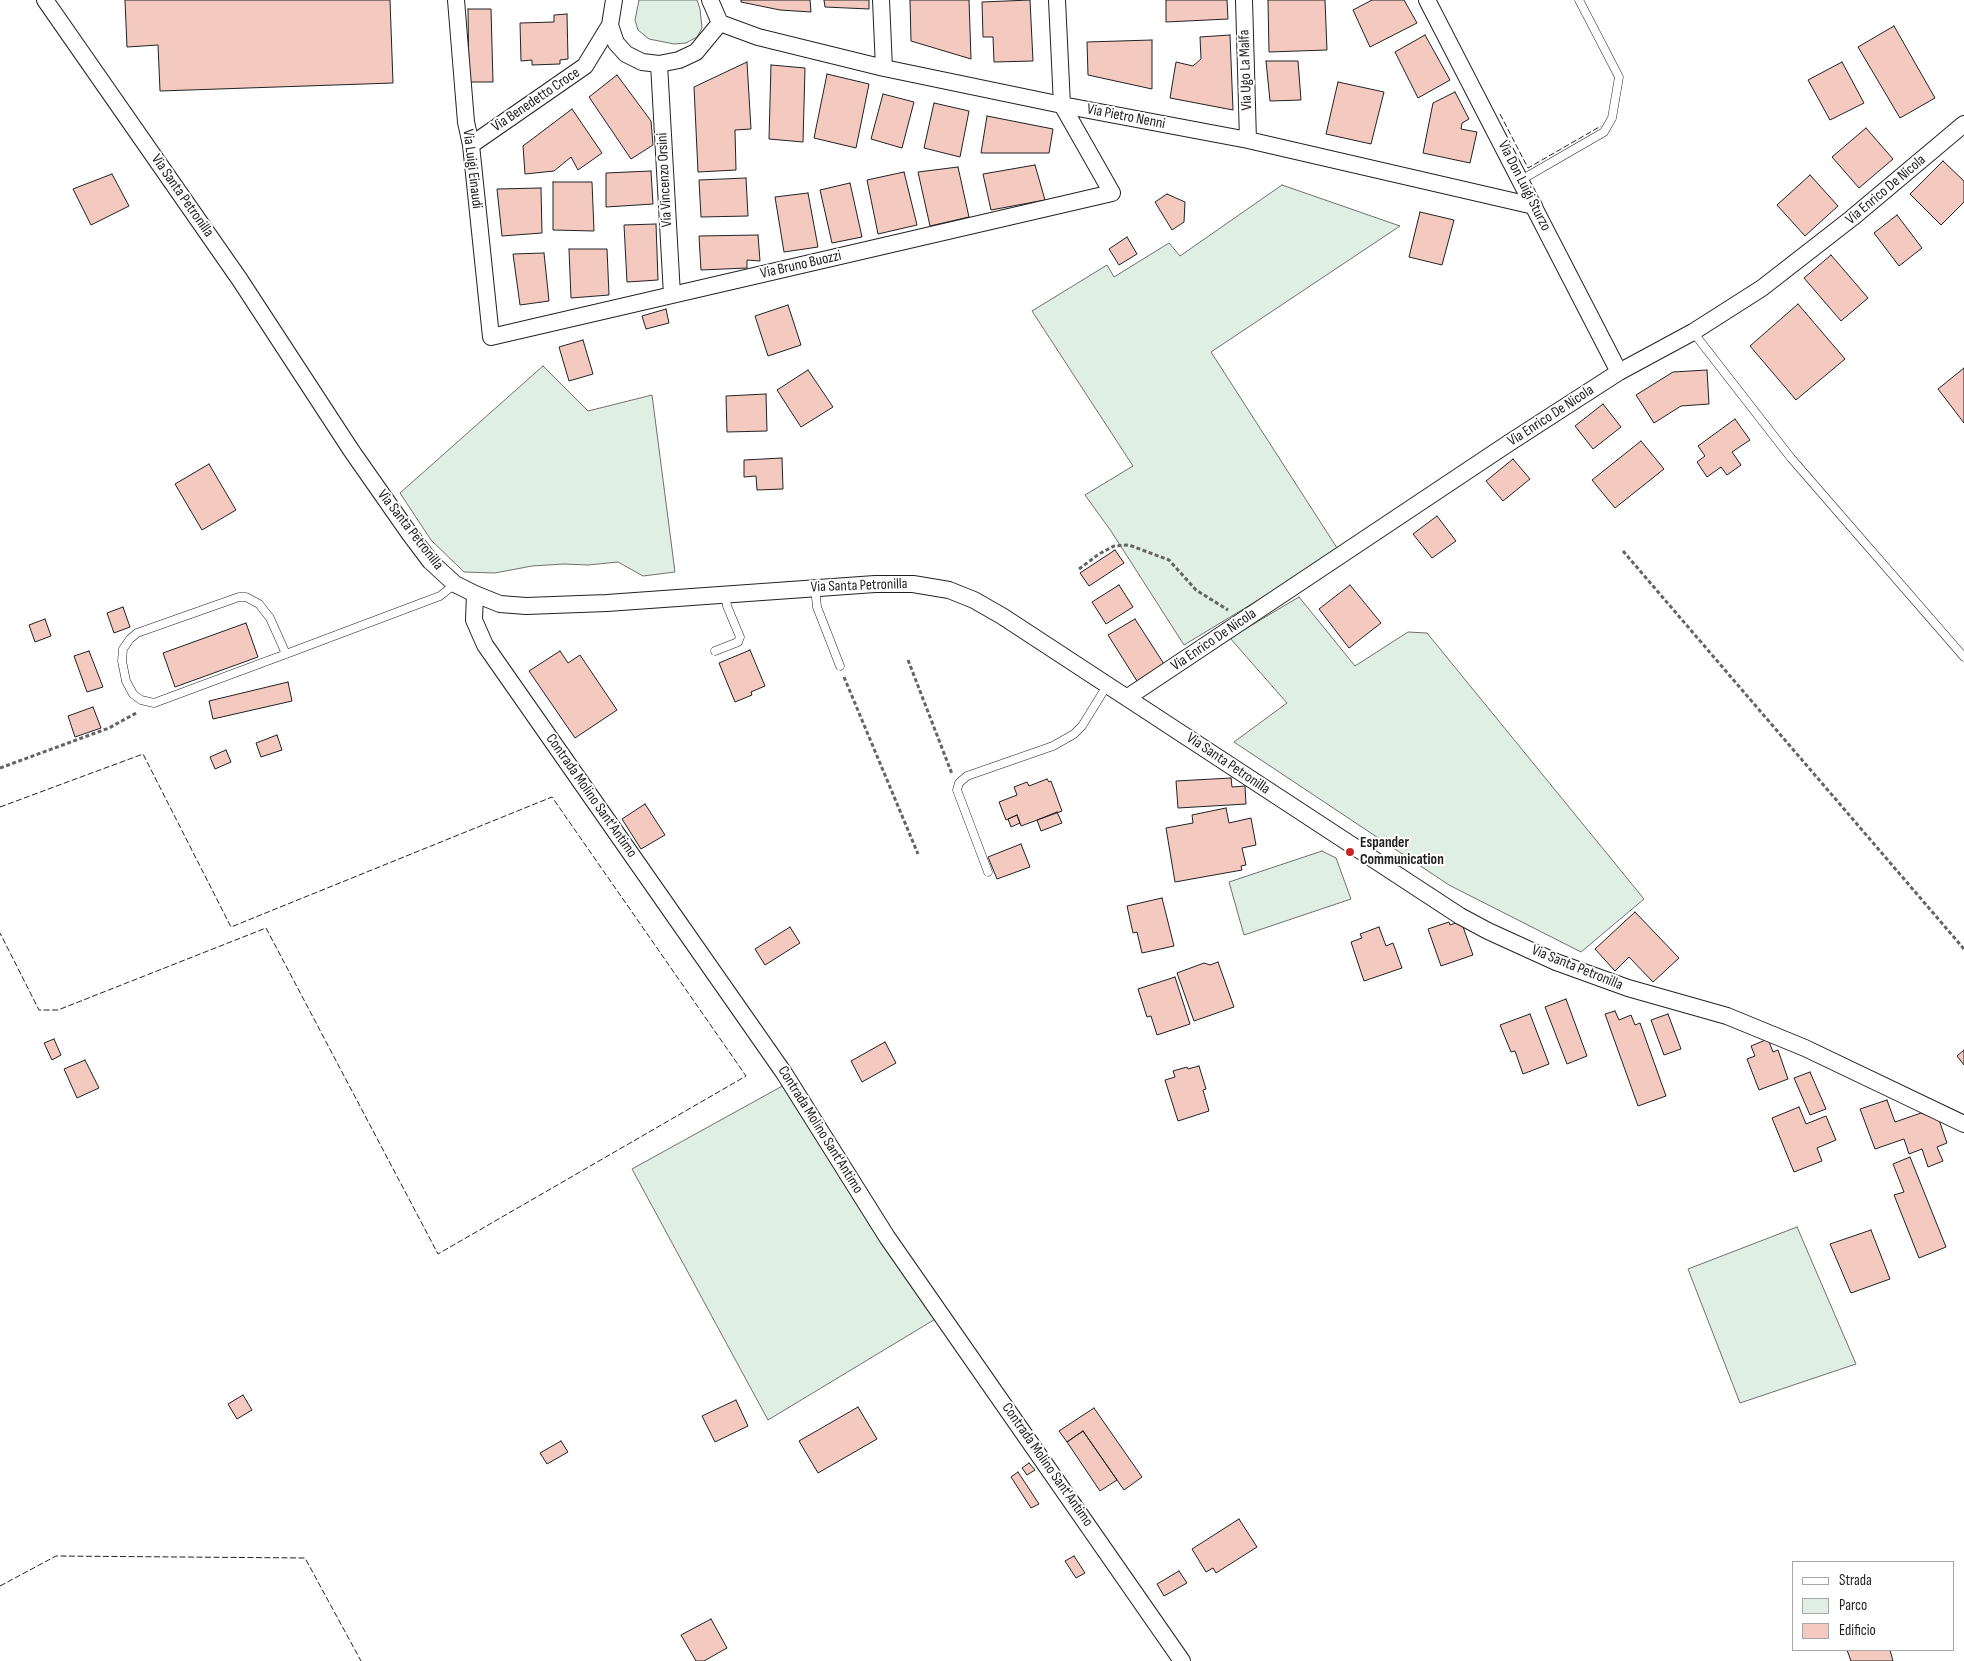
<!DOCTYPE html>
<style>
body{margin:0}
#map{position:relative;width:1964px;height:1661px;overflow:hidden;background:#fff;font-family:"Sofia Sans Condensed",sans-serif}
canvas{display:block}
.legend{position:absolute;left:1792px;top:1561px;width:162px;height:90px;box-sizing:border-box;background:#fff;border:1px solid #a7a7a7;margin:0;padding:6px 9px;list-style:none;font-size:15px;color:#222}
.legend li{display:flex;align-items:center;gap:10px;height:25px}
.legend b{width:25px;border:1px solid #a7a7a7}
</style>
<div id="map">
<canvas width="1964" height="1661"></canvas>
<ul class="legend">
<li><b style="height:6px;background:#fff"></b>Strada</li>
<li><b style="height:14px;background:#e0efe3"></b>Parco</li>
<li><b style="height:14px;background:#f3c9c0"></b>Edificio</li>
</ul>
</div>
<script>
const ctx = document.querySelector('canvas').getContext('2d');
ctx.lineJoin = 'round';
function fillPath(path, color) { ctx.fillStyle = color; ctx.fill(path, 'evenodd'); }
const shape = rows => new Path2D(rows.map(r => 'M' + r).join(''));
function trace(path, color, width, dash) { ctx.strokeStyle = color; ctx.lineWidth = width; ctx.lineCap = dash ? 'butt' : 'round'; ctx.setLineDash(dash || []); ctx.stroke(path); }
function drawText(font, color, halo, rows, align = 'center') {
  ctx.font = font + ' "Sofia Sans Condensed",sans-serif'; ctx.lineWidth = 4; ctx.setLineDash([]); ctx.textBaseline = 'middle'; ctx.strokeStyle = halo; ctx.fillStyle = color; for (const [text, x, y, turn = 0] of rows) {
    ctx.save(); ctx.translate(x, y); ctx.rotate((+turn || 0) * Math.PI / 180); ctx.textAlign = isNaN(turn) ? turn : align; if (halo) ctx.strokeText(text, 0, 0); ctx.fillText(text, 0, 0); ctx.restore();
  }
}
const green = shape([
 [639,0,697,0,700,9,702,28,697,37,686,43,674,44,649,39,638,30,635,20,639,0],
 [1282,185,1400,226,1211,352,1339,551,1184,645,1111,531,1085,495,1133,466,1032,311,1107,265,1114,277,1169,243,1180,256,1282,185],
 [543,366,588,411,652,395,675,572,643,576,618,562,588,565,564,564,532,566,495,573,464,572,431,540,400,493,543,366],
 [1299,597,1355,666,1408,632,1427,633,1644,899,1581,952,1449,885,1234,742,1287,703,1230,638,1299,597],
 [1322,851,1336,858,1351,899,1244,935,1229,882,1322,851],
 [786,1084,937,1318,768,1420,632,1169,786,1084],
 [1797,1227,1856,1364,1740,1403,1688,1269,1797,1227]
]);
fillPath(green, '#e0efe3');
trace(green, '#6f6f6f', 1);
const building = shape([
 [125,0,390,0,393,83,160,91,158,45,127,47,125,0],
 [741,0,810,0,811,12,780,10,741,2,741,0],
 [824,0,869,0,869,9,825,7,824,0],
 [910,0,969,0,971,59,911,41,910,0],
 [1030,0,1033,61,994,62,993,37,983,37,982,2,1030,0],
 [1166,0,1227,0,1228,19,1166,22,1166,0],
 [1268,0,1325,0,1327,50,1269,52,1268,0],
 [1372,0,1404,0,1417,23,1370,47,1353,10,1372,0],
 [468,9,491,9,493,82,469,82,468,9],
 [567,14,568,59,560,60,560,64,532,65,532,60,521,61,520,23,554,22,554,15,567,14],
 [1894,26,1935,98,1900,118,1858,47,1894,26],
 [1230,35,1233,110,1170,98,1176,62,1193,66,1201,59,1200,37,1230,35],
 [1425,35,1450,80,1418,98,1395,52,1425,35],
 [1152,40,1152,89,1088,75,1087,42,1152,40],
 [1266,61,1298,61,1301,100,1270,101,1266,61],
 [747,62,751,129,735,130,736,170,698,172,694,87,747,62],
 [1842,62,1864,103,1830,120,1808,80,1842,62],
 [771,65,805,68,803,142,769,139,771,65],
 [827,74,869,84,856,148,814,138,827,74],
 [617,75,651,121,653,145,631,159,589,97,617,75],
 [1338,82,1384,92,1371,144,1326,134,1338,82],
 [1455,92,1469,119,1462,123,1461,129,1477,132,1470,163,1423,153,1433,103,1455,92],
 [883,94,914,102,902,148,871,139,883,94],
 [934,103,969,111,960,157,924,148,934,103],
 [572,109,602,153,578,170,571,157,554,171,525,174,523,146,572,109],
 [987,116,1053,129,1049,153,981,153,987,116],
 [1866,128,1893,159,1859,188,1832,157,1866,128],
 [1943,161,1964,181,1964,202,1941,225,1910,194,1943,161],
 [1035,165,1045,200,991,210,983,174,1035,165],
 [958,167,969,217,930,226,918,172,958,167],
 [651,171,653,204,606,207,606,173,651,171],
 [904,172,917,225,878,234,867,180,904,172],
 [112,174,129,206,91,225,73,189,112,174],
 [1810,175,1838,206,1805,236,1777,205,1810,175],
 [746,178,748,216,701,217,699,180,746,178],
 [553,182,592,182,594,231,553,230,553,182],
 [850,183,862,237,832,243,820,190,850,183],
 [541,188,542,233,502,236,497,189,541,188],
 [808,193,818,247,784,252,775,197,808,193],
 [1167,194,1185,202,1184,222,1172,230,1155,202,1167,194],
 [1420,212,1454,220,1442,265,1409,257,1420,212],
 [1897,215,1922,248,1899,266,1874,233,1897,215],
 [656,224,658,280,627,282,624,225,656,224],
 [758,235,760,261,747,260,747,268,701,270,699,236,758,235],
 [1127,237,1137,254,1119,265,1109,249,1127,237],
 [569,249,607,249,609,295,571,298,569,249],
 [544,253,549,301,520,305,513,254,544,253],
 [1831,255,1868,298,1841,321,1804,278,1831,255],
 [1798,304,1845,359,1796,400,1750,346,1798,304],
 [788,305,801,345,768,356,755,316,788,305],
 [666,309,669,323,646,329,642,316,666,309],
 [583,340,593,374,569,381,559,347,583,340],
 [1964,368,1964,423,1938,389,1964,368],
 [808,370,833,407,801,427,777,390,808,370],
 [1707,370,1709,404,1681,406,1654,423,1636,395,1673,372,1707,370],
 [766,394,767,431,727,432,726,396,766,394],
 [1603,404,1621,427,1593,449,1575,426,1603,404],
 [1735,419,1750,440,1732,452,1741,465,1727,475,1721,467,1707,477,1697,462,1705,456,1698,446,1735,419],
 [1641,441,1664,469,1615,508,1592,480,1641,441],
 [782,458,783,489,757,490,756,476,744,477,744,460,782,458],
 [1513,459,1530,479,1503,501,1486,481,1513,459],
 [209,464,236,510,202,530,175,484,209,464],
 [1437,516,1456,541,1432,558,1413,534,1437,516],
 [1115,550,1124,563,1089,586,1080,573,1115,550],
 [1119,585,1133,607,1106,624,1092,602,1119,585],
 [1350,585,1381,623,1349,648,1319,609,1350,585],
 [123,607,130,627,114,633,107,613,123,607],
 [45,619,51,636,35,642,29,625,45,619],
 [1135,619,1164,664,1137,681,1108,635,1135,619],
 [246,623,258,657,175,687,163,653,246,623],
 [750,650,765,686,751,692,752,695,735,702,719,663,750,650],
 [89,651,103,687,87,692,74,656,89,651],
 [560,651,568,663,580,655,617,710,575,738,529,671,560,651],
 [288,682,292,701,213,719,209,701,288,682],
 [93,707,101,728,75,737,68,716,93,707],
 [277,735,282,750,261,757,256,743,277,735],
 [226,750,231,762,215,769,210,757,226,750],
 [1231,778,1232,787,1245,786,1246,804,1178,808,1176,781,1231,778],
 [1047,779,1049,782,1051,781,1062,811,1021,826,1017,815,1006,820,999,802,1017,795,1014,787,1027,782,1029,786,1047,779],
 [645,804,665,835,641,849,622,819,645,804],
 [1226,808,1229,823,1251,818,1256,845,1242,848,1246,865,1241,866,1242,870,1175,882,1166,828,1193,823,1192,815,1226,808],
 [1057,812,1062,823,1041,831,1037,820,1057,812],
 [1017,815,1020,823,1011,827,1008,819,1017,815],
 [1021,844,1030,867,997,879,988,857,1021,844],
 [1162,898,1174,946,1142,953,1137,932,1133,933,1127,906,1162,898],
 [1635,912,1679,958,1653,982,1629,957,1615,971,1595,949,1635,912],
 [1461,921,1473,955,1441,966,1428,929,1449,922,1450,925,1461,921],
 [790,927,800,943,765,965,755,949,790,927],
 [1379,927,1386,946,1393,943,1402,968,1364,981,1351,942,1362,938,1360,934,1379,927],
 [1218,962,1234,1007,1194,1021,1177,973,1204,963,1210,965,1218,962],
 [1175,977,1190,1024,1157,1035,1151,1016,1147,1017,1138,989,1175,977],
 [1566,999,1587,1056,1567,1064,1545,1007,1566,999],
 [1615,1011,1619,1020,1631,1015,1635,1025,1640,1023,1666,1096,1638,1106,1605,1014,1615,1011],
 [1530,1014,1549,1064,1523,1074,1515,1051,1511,1052,1500,1025,1530,1014],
 [1668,1014,1681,1049,1664,1055,1651,1020,1668,1014],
 [54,1039,61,1055,52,1060,44,1043,54,1039],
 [1768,1039,1773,1052,1778,1050,1788,1079,1759,1090,1747,1059,1755,1056,1751,1046,1768,1039],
 [885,1042,896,1063,862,1082,851,1061,885,1042],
 [1964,1050,1964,1065,1957,1056,1964,1050],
 [85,1060,99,1088,77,1098,64,1069,85,1060],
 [1199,1066,1206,1089,1203,1090,1209,1111,1178,1121,1165,1080,1175,1077,1173,1071,1187,1067,1188,1069,1199,1066],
 [1810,1072,1826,1109,1810,1115,1794,1078,1810,1072],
 [1887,1100,1895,1122,1921,1113,1939,1120,1947,1143,1937,1147,1943,1161,1928,1167,1922,1149,1909,1154,1904,1139,1875,1149,1860,1109,1887,1100],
 [1799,1107,1806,1124,1826,1116,1836,1140,1817,1148,1822,1161,1794,1172,1772,1118,1799,1107],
 [1910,1157,1946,1247,1919,1258,1894,1195,1904,1192,1893,1164,1910,1157],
 [1871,1230,1890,1279,1851,1293,1830,1244,1871,1230],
 [243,1395,252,1410,237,1419,228,1404,243,1395],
 [736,1400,748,1426,715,1442,702,1416,736,1400],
 [858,1407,877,1439,818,1473,799,1441,858,1407],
 [1094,1408,1142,1477,1124,1490,1083,1431,1067,1442,1059,1431,1094,1408],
 [1083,1431,1117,1480,1100,1491,1067,1442,1083,1431],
 [561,1441,568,1452,547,1464,540,1453,561,1441],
 [1029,1463,1035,1470,1027,1475,1022,1468,1029,1463],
 [1018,1472,1039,1504,1031,1508,1011,1477,1018,1472],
 [1239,1519,1257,1547,1216,1573,1213,1568,1206,1572,1192,1549,1239,1519],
 [1074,1556,1085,1573,1076,1578,1065,1561,1074,1556],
 [1179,1571,1187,1583,1164,1596,1157,1584,1179,1571],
 [711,1619,727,1648,704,1661,696,1661,681,1635,711,1619],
 [1847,1650,1890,1650,1893,1661,1851,1661,1847,1650]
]);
fillPath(building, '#f3c9c0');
trace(building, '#222', 1);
const lane = shape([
 [1521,180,1604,132,1612,118,1619,77,1579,0],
 [1693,332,1791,458,1964,657],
 [815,587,817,607,840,666],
 [715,651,738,642,740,637,727,606,725,593],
 [286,654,270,618,259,604,246,597,239,597,137,633,130,639,123,649,122,661,126,681,133,694,141,700,154,703,286,654,440,596,455,584],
 [988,872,957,790,959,783,967,776,1053,746,1074,734,1082,726,1108,684]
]);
const street = shape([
 [45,0,240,280,351,450,409,533,430,561,455,584,475,594,500,604,526,606,607,603,875,584,913,584,949,590,974,600,1002,616,1460,916,1488,931,1556,962,1628,988,1727,1016,1805,1048,1964,1124],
 [456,0,466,122,471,145,491,337,1112,193,1062,105,1057,0],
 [614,0,610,25,616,43,626,54,642,62,659,64,679,60,696,52,720,23,710,0],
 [881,0,884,68],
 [1244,0,1248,140],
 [1427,0,1619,372],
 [720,23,758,37,884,68,1062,105,1248,140,1534,206],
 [659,64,672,295],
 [471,145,585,66,610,25],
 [475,594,474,620,485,645,784,1073,887,1237,1182,1661],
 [1128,697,1509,443,1619,372,1693,332,1762,288,1852,218,1964,124]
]);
trace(lane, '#222', 9);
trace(street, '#222', 18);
trace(shape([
 [1623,551,1964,949],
 [1079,569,1099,554,1114,546,1129,545,1169,560,1196,590,1228,610],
 [908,660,952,774],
 [844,677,918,854],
 [0,768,109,728,138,712]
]), '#646464', 3, [4, 2.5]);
trace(lane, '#fff', 8);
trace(street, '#fff', 16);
trace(shape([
 [1500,114,1528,168,1601,126],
 [0,807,143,754,231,927,552,797,746,1076,438,1254,266,928,58,1010,39,1010,0,933],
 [0,1586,56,1556,305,1558,361,1661]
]), '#222', 1, [6, 2.5]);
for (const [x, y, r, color] of [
 [1350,852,5,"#c62828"]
]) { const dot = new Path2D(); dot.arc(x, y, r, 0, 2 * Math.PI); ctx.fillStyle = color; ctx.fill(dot); trace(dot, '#fff', 2); }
drawText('15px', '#222', '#fff', [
 ["Via Ugo La Malfa",1246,70,-92],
 ["Via Benedetto Croce",536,100,-34],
 ["Via Pietro Nenni",1126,117,11],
 ["Via Luigi Einaudi",472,169,83],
 ["Via Vincenzo Orsini",665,180,-93],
 ["Via Don Luigi Sturzo",1524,186,63],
 ["Via Enrico De Nicola",1886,190,-40],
 ["Via Santa Petronilla",182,196,55],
 ["Via Bruno Buozzi",801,265,-13],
 ["Via Enrico De Nicola",1551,416,-33],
 ["Via Santa Petronilla",410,530,52],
 ["Via Santa Petronilla",859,586,-2],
 ["Via Enrico De Nicola",1214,640,-34],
 ["Via Santa Petronilla",1228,764,34],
 ["Contrada Molino Sant'Antimo",591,796,55],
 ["Via Santa Petronilla",1577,968,22],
 ["Contrada Molino Sant'Antimo",820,1130,58],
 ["Contrada Molino Sant'Antimo",1047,1465,55]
]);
drawText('bold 15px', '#222', '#fff', [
 ["Espander",1360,843],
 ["Communication",1360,860]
], 'left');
</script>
